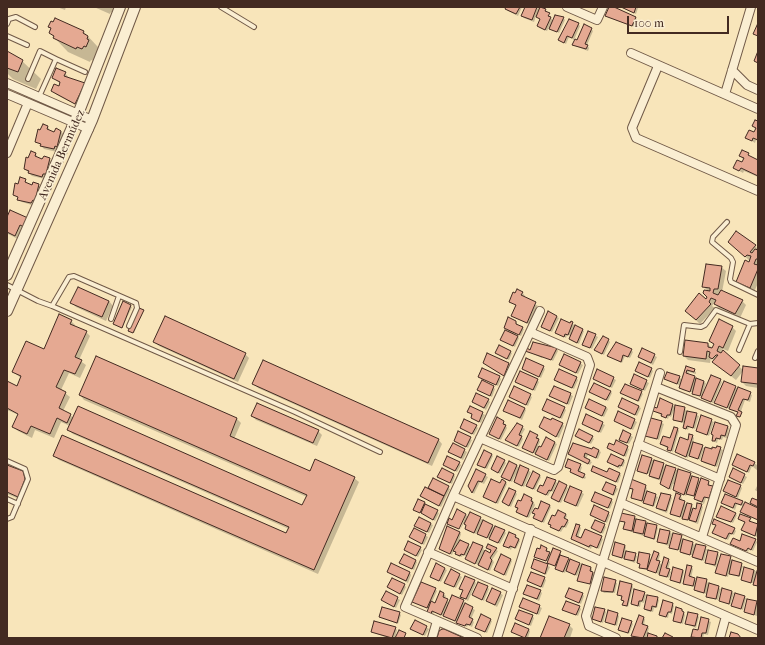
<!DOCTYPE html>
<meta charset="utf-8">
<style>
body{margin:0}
#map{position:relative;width:765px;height:645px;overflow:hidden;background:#f8e5ba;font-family:"IM FELL French Canon",serif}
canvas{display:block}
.frame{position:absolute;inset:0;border:8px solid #432a21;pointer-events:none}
.scale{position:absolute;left:627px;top:16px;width:102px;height:18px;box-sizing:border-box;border:2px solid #432a21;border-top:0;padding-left:5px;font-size:12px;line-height:14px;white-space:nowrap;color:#432a21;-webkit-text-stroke:3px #faeed2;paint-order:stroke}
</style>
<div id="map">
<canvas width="765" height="645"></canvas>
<div class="frame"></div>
<div class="scale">100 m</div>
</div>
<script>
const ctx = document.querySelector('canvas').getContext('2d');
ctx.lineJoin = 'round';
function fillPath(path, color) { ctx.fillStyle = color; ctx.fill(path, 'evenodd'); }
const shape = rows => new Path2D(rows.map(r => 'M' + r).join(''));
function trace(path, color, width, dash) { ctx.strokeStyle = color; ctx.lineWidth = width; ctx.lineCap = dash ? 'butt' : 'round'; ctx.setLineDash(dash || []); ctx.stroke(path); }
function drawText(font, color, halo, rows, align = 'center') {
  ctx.font = font + ' "IM FELL French Canon",serif'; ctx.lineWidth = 3.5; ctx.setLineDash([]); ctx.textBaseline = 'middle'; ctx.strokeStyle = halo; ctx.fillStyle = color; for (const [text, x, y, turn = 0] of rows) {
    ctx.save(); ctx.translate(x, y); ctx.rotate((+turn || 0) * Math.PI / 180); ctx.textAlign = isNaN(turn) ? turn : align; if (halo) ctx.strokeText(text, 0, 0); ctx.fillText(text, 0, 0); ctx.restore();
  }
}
fillPath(shape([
 [57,7,66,7,65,10],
 [94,7,122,7,115,14,111,12,110,14],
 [507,7,522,7,518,16,508,11,506,9],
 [526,7,545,9,553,21,563,18,565,20,559,33,549,27,547,31,540,28,538,26,541,20,536,16,534,22,524,18,522,16],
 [610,7,635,18,637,19,634,27,608,17,606,15],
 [620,7,638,7,638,8,636,14],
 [56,19,84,32,97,46,101,50,96,62,91,60,90,62,68,52,50,33,52,29,49,27,54,24],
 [578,24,580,26,574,40,569,37,566,44,559,40],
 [591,29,593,31,587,45,589,48,588,51,573,45],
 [7,53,22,61,41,79,36,89,13,79,7,73],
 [65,73,69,78,84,84,88,88,80,107,57,95,52,91,59,87,61,84,53,78],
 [758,122,758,141,756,140,755,143,747,138,755,133,756,130,753,126],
 [48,127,50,131,55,133,61,131,64,135,57,152,44,149,37,141],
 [32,152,36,154,38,159,43,160,49,159,52,162,45,179,32,176,25,169],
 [748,154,751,158,758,161,758,177,744,171,743,173,734,168,742,163,744,160,740,156],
 [25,180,28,185,32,186,38,185,42,188,35,206,22,202,17,198,23,200,14,195,18,185],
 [11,211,28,230,20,240,8,234,7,236,7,220],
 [733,246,755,246,758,249,758,283,754,292,741,286,737,281,750,261],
 [721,267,726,271,722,292,742,301,746,305,740,318,719,308,714,303,712,306,715,308,700,324,686,311,706,301,709,292,704,287],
 [78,288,109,301,113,306,106,321,76,307,72,303],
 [522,292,525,296,524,298,538,306,530,325,512,316,517,306,510,302],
 [123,303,132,307,122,328,115,324],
 [143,311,134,333,130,331],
 [549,313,559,318,552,332,542,327],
 [71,321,75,325,75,327,86,332,90,336,79,360,86,365,80,378,69,373,61,390,70,397,63,411,74,418,303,506,307,497,84,400,80,395,97,357,237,419,241,423,234,439,311,472,354,478,359,482,318,574,59,460,54,456,287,535,289,529,73,434,68,430,70,426,61,422,54,438,35,430,32,438,18,431,13,427,19,415,7,410,7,383,17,387,21,378,13,372,44,350],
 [516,322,518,326,524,329,521,336,514,333,519,338,515,347,502,340,510,333,505,328],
 [571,323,584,331,579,344,572,341,570,339,571,336,567,335,566,338,556,332],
 [732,327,736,331,728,351,723,349,722,351,743,370,758,369,758,388,746,386,742,382,743,371,736,380,718,366,711,357,710,363,688,360,684,356,708,344,713,349,715,345,710,341],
 [589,332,598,337,592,349,583,344],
 [608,340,610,342,604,355,597,351],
 [154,342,245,354,249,358,238,382,159,346],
 [557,349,558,351,553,361,543,356,542,358,527,351],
 [612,349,631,350,633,352,630,358,625,356,622,363,608,356],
 [642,350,657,357,653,365,639,357],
 [510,352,512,353,509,360,496,353],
 [488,354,511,365,506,377,484,363],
 [564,355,583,365,578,374,560,365],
 [543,367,545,369,541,378,523,368],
 [687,367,696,372,696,374,689,372,688,374,706,383,702,396,720,380,722,382,713,403,692,392,682,390,681,386,665,379,679,377,682,380],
 [651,369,653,371,650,378,636,371],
 [598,370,616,380,612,388,594,379],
 [635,376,649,383,645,391,633,385],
 [479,377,499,377,501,379,498,386],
 [576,378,578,380,574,389,557,382],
 [537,380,539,382,535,391,517,382],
 [724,382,752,395,750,402,745,400,739,417,738,413,715,402],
 [254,384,438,439,442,444,432,466,258,388],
 [493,387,495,389,492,397,480,391],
 [554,387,573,396,569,405,550,396],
 [514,388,532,397,528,406,510,397],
 [610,391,612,393,608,401,590,392],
 [641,392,643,394,639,402,622,393],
 [623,399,641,408,637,416,619,407],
 [488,400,490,402,486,410,473,402],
 [672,405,675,407,676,406,685,408,686,411,699,416,695,429,689,427,688,430,684,428,685,424,674,419,675,408,671,417,669,416,668,419,654,411],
 [471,407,485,415,481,423,472,418,473,415,469,412],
 [606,407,608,409,604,417,586,408],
 [564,408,566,410,562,419,546,411],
 [525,409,526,410,522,420,504,410],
 [619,413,637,422,633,430,615,421],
 [252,416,318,431,322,435,317,446,256,420],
 [587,416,605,425,601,433,583,424],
 [702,417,714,422,709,436,697,431],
 [652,419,664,424,659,440,647,435],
 [503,421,507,428,501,440,490,434],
 [517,424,525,429,521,436,523,439,519,447,509,442],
 [562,424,564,426,559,438,543,429],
 [476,426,478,428,474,435,461,428],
 [727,426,729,428,727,438,723,437,722,440,718,439,717,443,715,442,713,440],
 [678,429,679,431,673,452,661,444,671,439],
 [624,432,633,437,629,444,622,441],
 [459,433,472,440,468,448,457,442],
 [537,435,540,442,538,446,542,448,555,443,557,444,549,461,524,448],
 [576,436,592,437,594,439,591,444],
 [692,436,694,438,693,443,704,448,700,460,689,454,688,458,678,453],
 [616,442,629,449,626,457,608,448,614,447],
 [453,444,467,452,463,460,449,452],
 [717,447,723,450,717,467,704,463,702,461],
 [594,448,601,452,598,459,588,455,586,459,592,462,590,465,569,454,593,451],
 [491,454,493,456,487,469,481,466],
 [651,459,666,467,691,474,692,477,701,482,701,480,709,482,710,487,714,489,710,499,706,498,704,504,697,501,696,497,687,493,686,496,674,489,675,484,673,484,671,490,661,484,662,481,652,478,650,476,652,474,639,471],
 [569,460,582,467,580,473,586,477,585,479,573,474,571,470,566,467],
 [504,461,506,463,500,474,492,469],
 [624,461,625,462,623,467,621,466,620,469,608,462],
 [459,463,461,465,457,472,444,465],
 [509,463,531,472,524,487,515,482,518,476,516,474,512,482,502,477],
 [754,463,757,465,758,463,758,471,752,466,749,473,733,465],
 [7,466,22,472,27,477,29,483,22,500,7,494],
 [733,470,747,477,743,484,730,477],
 [476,471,488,477,484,484,480,482,474,494,469,486],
 [592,471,619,473,621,475,618,483],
 [454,475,455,476,452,484,438,477],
 [540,476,541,477,535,490,527,486],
 [433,480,450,489,441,507,421,496,428,490],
 [555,481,557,483,553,492,551,491,548,496,539,491],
 [505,482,507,484,498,504,484,497],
 [758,484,758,492,755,490],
 [566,486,568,488,561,503,554,500,553,498],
 [645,486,647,488,646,492,658,497,654,507,632,497,634,490,629,488],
 [740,486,742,488,738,498,724,491],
 [571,487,584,494,578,507,565,501],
 [616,487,618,489,614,496,603,490],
 [515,492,517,494,511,507,503,502],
 [524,495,532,499,535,505,529,518,519,514,516,507],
 [670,496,672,498,667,513,659,510,657,508],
 [680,496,682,498,681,501,687,505,692,505,693,509,696,510,701,505,703,507,698,524,671,514],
 [592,500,611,500,613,502,610,509],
 [742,502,758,509,758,520,743,514,742,512,744,507,737,504,735,510,722,503],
 [424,503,439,513,435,521,414,509],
 [550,506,551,507,544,523,535,518,536,515,534,513],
 [608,513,610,515,607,523,591,515],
 [565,514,567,516,565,520,569,522,566,528,564,527,561,532,553,528,555,517],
 [621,514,635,517,637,520,656,526,658,528,655,540,626,530,624,529,625,523,620,520],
 [735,514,737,515,733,523,717,517],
 [466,515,469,518,480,518,495,528,504,531,506,533,500,544,477,532,476,534,468,531,466,529,467,526,464,523,460,530],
 [419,518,433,525,429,533,417,527],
 [739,519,750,519,751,522,758,525,757,537,744,532,742,530,745,523],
 [714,523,734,529,736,531,734,535,731,534,728,540,715,534,716,526],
 [604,525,606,527,603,534,592,528],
 [579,526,581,528,578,538,581,540,586,530,603,539,599,549,592,546,591,549,572,539],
 [414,529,428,537,424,545,410,537],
 [460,532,461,534,459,540,470,547,466,556,463,555,462,557,458,556,454,550,452,555,440,548],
 [670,532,672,534,669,546,658,542],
 [510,533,516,536,520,541,516,549,512,547,511,550,504,545],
 [681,536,682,540,707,549,704,561,695,559,692,555,683,554,681,551,670,547],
 [755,540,757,542,753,551,749,549,748,552,731,544],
 [474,543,483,547,484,551,490,554,492,551,487,548,489,545,498,551,492,560,494,562,490,571,467,559],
 [624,545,626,547,625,551,637,556,635,563,613,555],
 [420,548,422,550,418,557,405,550],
 [547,548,548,553,551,555,560,552,561,556,571,561,591,568,592,569,592,572,595,574,592,585,578,580,581,570,580,569,577,576,566,571,565,573,556,569,560,566,535,557],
 [658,553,660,555,658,562,662,565,668,560,670,562,668,570,671,572,669,578,648,570,642,569,641,565,638,563,649,555,651,562],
 [717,553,719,555,716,567,706,563],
 [730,557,731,561,743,566,740,577,732,575,729,572,728,577,716,573],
 [511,560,512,561,506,576,496,570],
 [535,560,550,567,546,575,532,568],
 [416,561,417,562,414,570,400,563],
 [691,567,693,569,691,578,697,581,698,578,707,580,708,584,721,589,718,600,709,598,707,594,697,592,696,588,684,583],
 [445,569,447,570,441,582,431,576],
 [683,570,684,572,681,584,671,580],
 [754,570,758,573,758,587,753,583,742,580],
 [451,571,462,577,456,588,446,583],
 [388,572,410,573,411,575,408,583],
 [544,578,546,580,543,588,528,581],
 [605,578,617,583,615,593,604,593,602,591],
 [474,581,476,583,468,601,463,598,461,597,464,591,460,588],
 [404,585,406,587,402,595,389,587],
 [632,585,633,587,628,607,623,605,623,597,618,595],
 [487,587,489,589,484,601,473,595],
 [435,589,437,591,432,602,435,604,441,592,446,596,444,599,450,603,463,601,464,604,475,610,471,619,474,622,472,627,468,625,467,627,434,612,433,615,430,613,429,609,413,601],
 [492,589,503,595,497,607,487,601],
 [540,591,542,593,539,601,525,594],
 [386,592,400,600,396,608,383,600],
 [732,592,734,593,730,605,720,601],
 [644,593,646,595,644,603,641,602,640,607,634,605,632,603],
 [582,594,584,596,581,604,566,597],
 [744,597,746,598,743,610,732,606],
 [657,598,659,600,657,608,654,608,653,612,647,611,645,609],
 [523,599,542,608,539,615,520,607],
 [756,602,758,604,758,619,757,616,745,612],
 [672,604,674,606,672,614,669,613,668,618,662,616,660,615],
 [579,607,581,609,578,616,563,610],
 [604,610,606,612,603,623,593,619],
 [682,610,685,615,683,624,674,620],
 [399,613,401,615,398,624,380,617],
 [617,614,619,616,617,626,606,622],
 [697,615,699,617,696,628,686,624],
 [532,616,534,618,531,626,516,619],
 [643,618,645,619,644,625,649,628,646,638,634,638,633,636],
 [702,618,711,622,708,635,704,634,703,638,693,638,692,637,698,631],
 [490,620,492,621,487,633,478,629],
 [415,621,429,629,425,636,411,629],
 [631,622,633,624,629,634,619,629],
 [569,625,573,629,570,638,541,638],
 [395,628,397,630,395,638,388,638,372,632],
 [528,629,530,631,528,638,512,632]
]), '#0003');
const building = shape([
 [506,7,520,7,516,14,505,9,506,7],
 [525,7,537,7,532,20,521,16,525,7],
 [540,7,546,9,545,11,550,13,548,16,551,17,545,30,537,26,540,19,536,17,540,7],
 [609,7,614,7,636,17,632,26,605,16,609,7],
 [621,7,636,7,634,13,621,7],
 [555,15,564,17,557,32,549,29,555,15],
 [55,18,84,31,83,33,88,36,87,39,89,40,86,47,84,46,82,49,77,47,76,49,53,38,54,36,49,33,51,28,48,27,51,21,53,22,55,18],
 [569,19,579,23,572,38,567,36,564,43,558,40,569,19],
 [758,23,758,36,753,34,758,23],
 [584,24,592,28,585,44,588,45,586,49,572,45,575,39,577,40,584,24],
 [7,51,23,60,18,72,7,68,7,51],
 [758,51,758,63,754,61,758,51],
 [56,68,66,72,64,76,85,83,75,104,51,91,54,84,59,86,60,82,52,78,56,68],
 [755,120,758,121,758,140,753,138,752,141,745,138,749,130,754,132,756,128,752,126,755,120],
 [43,124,48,126,47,129,54,132,56,128,61,131,57,147,55,146,54,149,40,146,41,144,35,142,38,129,40,130,43,124],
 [742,150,749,153,748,155,758,160,758,176,741,168,739,171,733,168,737,160,742,162,744,158,739,156,742,150],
 [31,151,36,153,35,156,42,159,44,156,50,158,46,174,43,174,42,177,28,173,29,171,24,169,26,157,28,158,31,151],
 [20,177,26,179,25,182,32,185,33,182,39,184,35,201,33,200,31,203,17,200,18,197,13,195,15,183,18,184,20,177],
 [10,210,28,218,24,227,20,225,15,236,7,232,7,217,10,210],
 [736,231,756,245,750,252,752,253,755,249,758,250,758,259,756,259,754,264,758,265,758,269,750,288,736,282,745,260,749,262,751,256,747,255,745,257,728,242,736,231],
 [706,264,722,266,718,289,714,289,713,293,718,295,721,290,743,300,735,314,714,304,716,300,711,298,709,302,711,304,696,320,685,311,699,293,706,299,707,297,703,293,704,290,710,291,710,288,702,287,706,264],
 [78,287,109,301,102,317,70,303,78,287],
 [517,289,523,292,521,295,536,302,527,323,511,316,516,305,509,302,513,292,515,293,517,289],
 [123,301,131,305,122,328,113,324,123,301],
 [139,308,144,310,133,333,128,331,139,308],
 [548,311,557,316,550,331,541,327,548,311],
 [59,314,72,320,70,324,87,331,75,357,82,360,75,374,64,370,56,387,66,392,59,408,71,414,67,423,57,418,50,434,31,426,27,434,12,427,18,414,7,408,7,381,17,386,21,376,12,372,26,341,44,349,59,314],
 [165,316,246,353,234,379,153,342,165,316],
 [508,317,516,321,516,324,523,327,519,335,504,328,508,317],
 [561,319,570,323,571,321,573,322,568,335,565,334,564,337,555,333,561,319],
 [719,319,733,326,723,348,719,346,717,351,721,353,723,350,740,365,731,376,712,362,718,355,716,355,712,359,709,357,710,352,707,351,706,359,683,356,685,340,708,343,708,347,712,348,714,344,709,341,719,319],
 [575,325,583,329,577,343,569,339,575,325],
 [505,330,518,336,513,346,500,340,505,330],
 [588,331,596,334,590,348,582,345,588,331],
 [603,336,609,339,602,354,594,350,603,336],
 [533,342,557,348,551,360,525,351,527,348,530,350,533,342],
 [616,342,632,349,628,357,623,355,621,362,607,356,616,342],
 [499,345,511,351,507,359,495,353,499,345],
 [642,348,655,354,651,363,638,357,642,348],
 [487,353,509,363,504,376,483,363,487,353],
 [564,354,581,362,576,373,559,365,564,354],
 [96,356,237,418,230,436,310,471,315,459,355,477,314,570,53,456,62,435,286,533,289,527,67,430,78,406,302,505,307,495,79,395,96,356],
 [526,358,544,366,539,377,522,369,526,358],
 [263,360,439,439,428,463,252,384,263,360],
 [639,362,652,368,648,377,635,371,639,362],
 [686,366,695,369,694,372,687,370,686,373,695,376,690,392,679,388,686,366],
 [743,366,758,368,758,384,741,382,743,366],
 [482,368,500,376,496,385,478,377,482,368],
 [559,369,577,377,572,388,554,380,559,369],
 [597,369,614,377,610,387,593,379,597,369],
 [520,371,538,379,533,390,515,382,520,371],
 [667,372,680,376,677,384,664,379,667,372],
 [634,374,647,380,643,390,630,384,634,374],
 [711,375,721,379,711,402,701,398,711,375],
 [696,378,704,381,700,396,692,394,696,378],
 [482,380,494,386,490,396,477,390,482,380],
 [724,381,736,386,727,408,714,403,724,381],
 [594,383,611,391,606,400,589,392,594,383],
 [625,384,642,391,638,401,620,393,625,384],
 [514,386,531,394,526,405,509,397,514,386],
 [554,386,571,393,567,404,549,396,554,386],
 [738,387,751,392,748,400,743,399,738,410,742,412,740,417,736,416,738,412,729,409,738,387],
 [476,393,489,399,484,408,472,402,476,393],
 [622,398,639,406,635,415,618,407,622,398],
 [660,398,673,404,670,415,667,415,666,418,661,416,662,414,653,411,654,407,657,408,660,398],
 [547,399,565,407,560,418,542,410,547,399],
 [589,399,606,407,602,416,585,408,589,399],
 [508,400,525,408,520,418,503,411,508,400],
 [257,403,319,430,313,443,251,416,257,403],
 [675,405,685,407,682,422,673,420,675,405],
 [470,406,483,412,479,422,471,418,472,414,467,412,470,406],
 [618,411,635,419,631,429,614,421,618,411],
 [687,411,697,413,693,428,687,426,686,429,683,428,687,411],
 [586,414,603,422,599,432,582,424,586,414],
 [701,415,712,419,707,435,696,431,701,415],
 [497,417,504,421,503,424,506,425,499,439,489,434,497,417],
 [544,417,551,420,552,418,563,423,556,437,539,427,544,417],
 [651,418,662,421,657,439,645,436,651,418],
 [464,419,477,425,472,434,460,428,464,419],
 [715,422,728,426,725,436,721,435,720,439,716,438,715,441,712,441,713,435,711,434,715,422],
 [517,423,523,426,519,435,522,436,517,446,505,440,517,423],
 [674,427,678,428,671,451,667,450,668,447,660,444,663,436,670,438,674,427],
 [579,429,593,436,589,443,575,436,579,429],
 [623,430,631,434,627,443,619,440,623,430],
 [458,431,471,437,466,447,454,441,458,431],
 [530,431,538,435,536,438,539,439,533,453,522,448,530,431],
 [689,434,693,435,686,457,675,452,680,437,688,440,689,434],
 [546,437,555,442,547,460,535,454,539,446,541,447,546,437],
 [616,440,628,446,624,456,607,448,609,443,614,445,616,440],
 [693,442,703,445,698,459,689,456,693,442],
 [453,443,465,449,461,458,448,452,453,443],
 [573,443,592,449,593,447,599,450,596,458,585,453,584,457,590,460,588,464,568,454,573,443],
 [717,446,721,447,715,466,701,461,705,447,712,449,712,447,716,448,717,446],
 [484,450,492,454,485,468,477,465,484,450],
 [611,454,624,460,621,466,619,465,618,467,607,462,611,454],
 [737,454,755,462,753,466,750,465,747,472,732,465,737,454],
 [642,455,652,458,647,474,637,471,642,455],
 [447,456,460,462,455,471,443,465,447,456],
 [497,456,505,460,498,473,491,469,497,456],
 [568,459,581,464,578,471,585,474,583,478,570,472,571,469,565,467,568,459],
 [654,460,664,463,659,479,649,476,654,460],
 [509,461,517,465,510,481,501,477,509,461],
 [7,465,23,471,25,479,18,497,7,492,7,465],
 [520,465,529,469,522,486,514,482,520,465],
 [666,465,676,468,669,489,660,484,666,465],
 [593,466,607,472,609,468,620,473,616,482,591,471,593,466],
 [442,468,454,474,450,483,437,477,442,468],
 [733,468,745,474,741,483,729,477,733,468],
 [476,469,486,474,482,482,478,481,472,493,468,486,476,469],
 [678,469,691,473,684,495,673,490,678,469],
 [533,471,540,475,533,489,526,486,533,471],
 [692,476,699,478,694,496,686,494,692,476],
 [547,477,556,480,551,491,549,490,546,495,537,491,540,485,543,486,547,477],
 [433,478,449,486,444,496,428,488,433,478],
 [701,478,709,481,708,485,713,486,709,498,704,497,702,502,694,499,701,478],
 [491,479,500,483,502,479,506,482,496,503,483,497,491,479],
 [631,479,646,485,642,501,631,498,633,489,628,488,631,479],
 [728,480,741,485,736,497,723,491,728,480],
 [559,481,567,485,559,502,551,498,559,481],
 [606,482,616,486,613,495,602,490,606,482],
 [570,486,582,491,576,506,564,501,570,486],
 [425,487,444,496,439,506,420,496,425,487],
 [509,488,516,491,509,506,502,502,509,488],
 [647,491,656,494,653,506,643,503,647,491],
 [595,492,612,499,608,508,591,501,595,492],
 [661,493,671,495,666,511,656,508,661,493],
 [676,493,681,495,679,499,685,501,680,517,670,514,676,493],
 [524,494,532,498,531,501,533,502,527,517,516,512,518,508,515,507,518,500,521,501,524,494],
 [725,494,743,501,741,505,735,503,733,508,721,503,725,494],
 [758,497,758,507,750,503,752,498,757,500,758,497],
 [418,499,425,502,420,513,413,510,418,499],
 [541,501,550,505,542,522,533,518,535,514,532,513,535,508,538,509,541,501],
 [745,502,758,508,758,520,740,512,745,502],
 [687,503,692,504,688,520,682,519,687,503],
 [697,503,702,504,696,522,689,520,693,508,696,509,697,503],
 [425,504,438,510,433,520,421,513,425,504],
 [594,505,609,512,605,522,590,515,594,505],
 [721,506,736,513,731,522,716,517,721,506],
 [457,509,466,514,459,529,447,524,449,518,452,520,457,509],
 [558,510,566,514,564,518,568,520,564,527,562,526,559,531,550,527,551,525,548,524,552,515,555,516,558,510],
 [470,512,481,517,474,533,465,529,466,525,464,524,470,512],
 [621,513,635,516,632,531,623,529,625,522,619,521,621,513],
 [740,514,751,518,749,521,758,524,755,536,741,530,745,522,738,519,740,514],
 [419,517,431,523,427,532,414,526,419,517],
 [636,519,646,521,643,534,633,532,636,519],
 [714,519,735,528,732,534,729,533,726,539,712,533,716,525,712,524,714,519],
 [483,520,493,525,487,538,477,534,483,520],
 [595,520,605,524,601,533,591,528,595,520],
 [647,523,657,525,654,539,644,536,647,523],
 [576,524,580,525,576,536,581,538,585,529,602,536,597,548,590,545,589,547,571,539,576,524],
 [447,526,460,532,450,554,439,549,447,526],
 [495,526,505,530,498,543,489,539,495,526],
 [414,528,426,534,422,544,409,537,414,528],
 [660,529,670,531,667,544,657,542,660,529],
 [509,532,516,535,515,537,519,539,515,548,510,546,509,548,503,546,509,532],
 [673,533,682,535,678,550,669,548,673,533],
 [742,534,756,539,751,550,748,548,746,551,730,544,733,538,740,541,742,534],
 [683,539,693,542,690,555,680,552,683,539],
 [460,540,469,544,464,555,461,554,460,556,455,554,456,552,453,551,460,540],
 [408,541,421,547,416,556,404,550,408,541],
 [473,542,483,546,475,564,465,559,473,542],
 [615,542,625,545,622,558,612,555,615,542],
 [488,544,497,548,490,558,492,560,488,570,478,565,485,550,490,553,491,550,486,548,488,544],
 [696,544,706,546,702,560,692,557,696,544],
 [541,545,547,548,546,551,550,552,546,561,534,557,537,548,540,549,541,545],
 [553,548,561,551,555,566,547,563,553,548],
 [708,550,718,552,715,565,705,563,708,550],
 [626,551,636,553,634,561,624,559,626,551],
 [654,551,659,553,656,560,660,561,656,573,647,570,654,551],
 [639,552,650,554,647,569,639,568,640,564,637,563,639,552],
 [404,554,416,560,412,569,399,563,404,554],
 [501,554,511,559,504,575,494,570,501,554],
 [721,554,731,556,726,576,715,573,721,554],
 [560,555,569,558,563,572,555,569,560,555],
 [664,557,669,559,666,568,670,569,667,577,659,575,664,557],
 [534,559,548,564,545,574,531,568,534,559],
 [570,559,580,563,575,575,566,571,570,559],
 [732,560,742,563,739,576,729,574,732,560],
 [391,563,410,572,406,581,387,572,391,563],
 [436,563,445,568,439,581,430,577,436,563],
 [582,564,591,567,590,571,593,572,590,584,577,581,582,564],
 [687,565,692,566,689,576,695,578,693,586,683,584,687,565],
 [673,567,683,570,680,583,670,580,673,567],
 [744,567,754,570,751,583,741,580,744,567],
 [451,569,460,574,454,587,444,583,451,569],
 [757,571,758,572,758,586,753,585,757,571],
 [531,572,545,577,541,587,527,581,531,572],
 [465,576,475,580,466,599,460,597,463,590,459,589,465,576],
 [604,577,616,580,613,592,601,591,604,577],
 [697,577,707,579,704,593,694,590,697,577],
 [392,578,405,584,400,594,387,587,392,578],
 [620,581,632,584,627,606,622,605,624,601,621,600,622,596,617,595,620,581],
 [421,582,436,588,427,608,412,602,421,582],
 [478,582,488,586,482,600,472,595,478,582],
 [709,583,719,586,716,599,706,597,709,583],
 [527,585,541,590,537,599,523,594,527,585],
 [492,588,501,592,495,605,486,601,492,588],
 [569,588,583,593,579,603,565,597,569,588],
 [722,588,732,591,729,604,719,601,722,588],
 [634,589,645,592,642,601,639,601,638,606,631,604,634,589],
 [386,591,398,597,394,607,381,600,386,591],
 [440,591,444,593,443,597,448,599,441,615,432,611,431,614,427,612,431,601,435,603,440,591],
 [735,593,745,596,741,609,731,606,735,593],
 [452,595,464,600,455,621,443,616,452,595],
 [647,595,658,597,656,607,652,606,651,611,644,609,647,595],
 [523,598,540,605,537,614,519,607,523,598],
 [747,599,757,601,754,615,744,612,747,599],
 [663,600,673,603,671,612,668,612,666,617,659,615,663,600],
 [566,601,580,606,576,615,562,610,566,601],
 [465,603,473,607,469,617,473,619,470,625,466,624,465,626,456,623,465,603],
 [382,607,400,612,397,623,379,617,382,607],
 [595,607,605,609,601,622,592,619,595,607],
 [676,607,682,609,682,611,684,612,681,623,673,621,676,607],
 [519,610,533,615,529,625,515,619,519,610],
 [608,610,618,613,615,625,605,622,608,610],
 [688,612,698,614,695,626,685,624,688,612],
 [481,614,491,619,485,632,475,628,481,614],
 [639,615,644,617,642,624,648,626,643,638,631,636,639,615],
 [549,616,570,624,564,638,540,638,549,616],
 [701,617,709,619,706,633,702,633,701,638,691,637,693,629,698,630,701,617],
 [622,618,632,621,628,633,618,630,622,618],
 [415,620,427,626,423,635,410,629,415,620],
 [374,621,396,627,392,638,371,632,374,621],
 [515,623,529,629,525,638,511,632,515,623],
 [442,629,444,629,464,638,437,638,439,631,442,629],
 [399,630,406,633,404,638,395,638,399,630],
 [731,632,738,634,741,638,729,638,731,632],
 [648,633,657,636,657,638,647,638,648,633],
 [665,633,673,637,672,638,662,638,665,633]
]);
fillPath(building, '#e5a992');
trace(building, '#432a21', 1);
const service = shape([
 [221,7,254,27],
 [7,24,9,19,16,17,35,27],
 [7,36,27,45],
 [56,59,85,72],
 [28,79,40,51,56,59,39,97],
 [727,222,713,237,712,242,731,258,733,262,730,279,731,282,758,295],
 [7,285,38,301,52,306,295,412,380,452],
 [52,306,69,277,74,276,136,303,137,308,129,326],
 [111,319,119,296],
 [739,350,750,324],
 [680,352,684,325,701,327,705,325,716,310,750,324,758,323],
 [755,358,758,351],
 [7,461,25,469,28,479,12,517,7,519],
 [7,499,18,504]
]);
const minor = shape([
 [567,7,597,20,603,7],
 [631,53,758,109],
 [658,66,632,128,636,138,758,191],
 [732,70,747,85,758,90],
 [7,83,92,120],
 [7,94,89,129],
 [725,94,751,7],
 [7,153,28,103],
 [656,387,731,417,736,425,702,537],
 [480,438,554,470,558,467,590,365,587,357,530,332],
 [638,444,720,479],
 [453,496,758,630],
 [621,503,758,562],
 [428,552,513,589],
 [432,638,437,621],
 [477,638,405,607,453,496,540,311],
 [497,638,531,529],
 [616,638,589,626,586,616,660,373],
 [720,638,726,616]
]);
const tertiary = shape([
 [7,275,78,114,120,7],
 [7,311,92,120,135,7]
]);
trace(service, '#705947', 6);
trace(minor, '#705947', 10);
trace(tertiary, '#705947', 12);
trace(service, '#faeed2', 4);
trace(minor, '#faeed2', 8);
trace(tertiary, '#faeed2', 10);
drawText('12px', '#432a21', '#faeed2', [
 ["Avenida Bermúdez",62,155,-66]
]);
</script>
